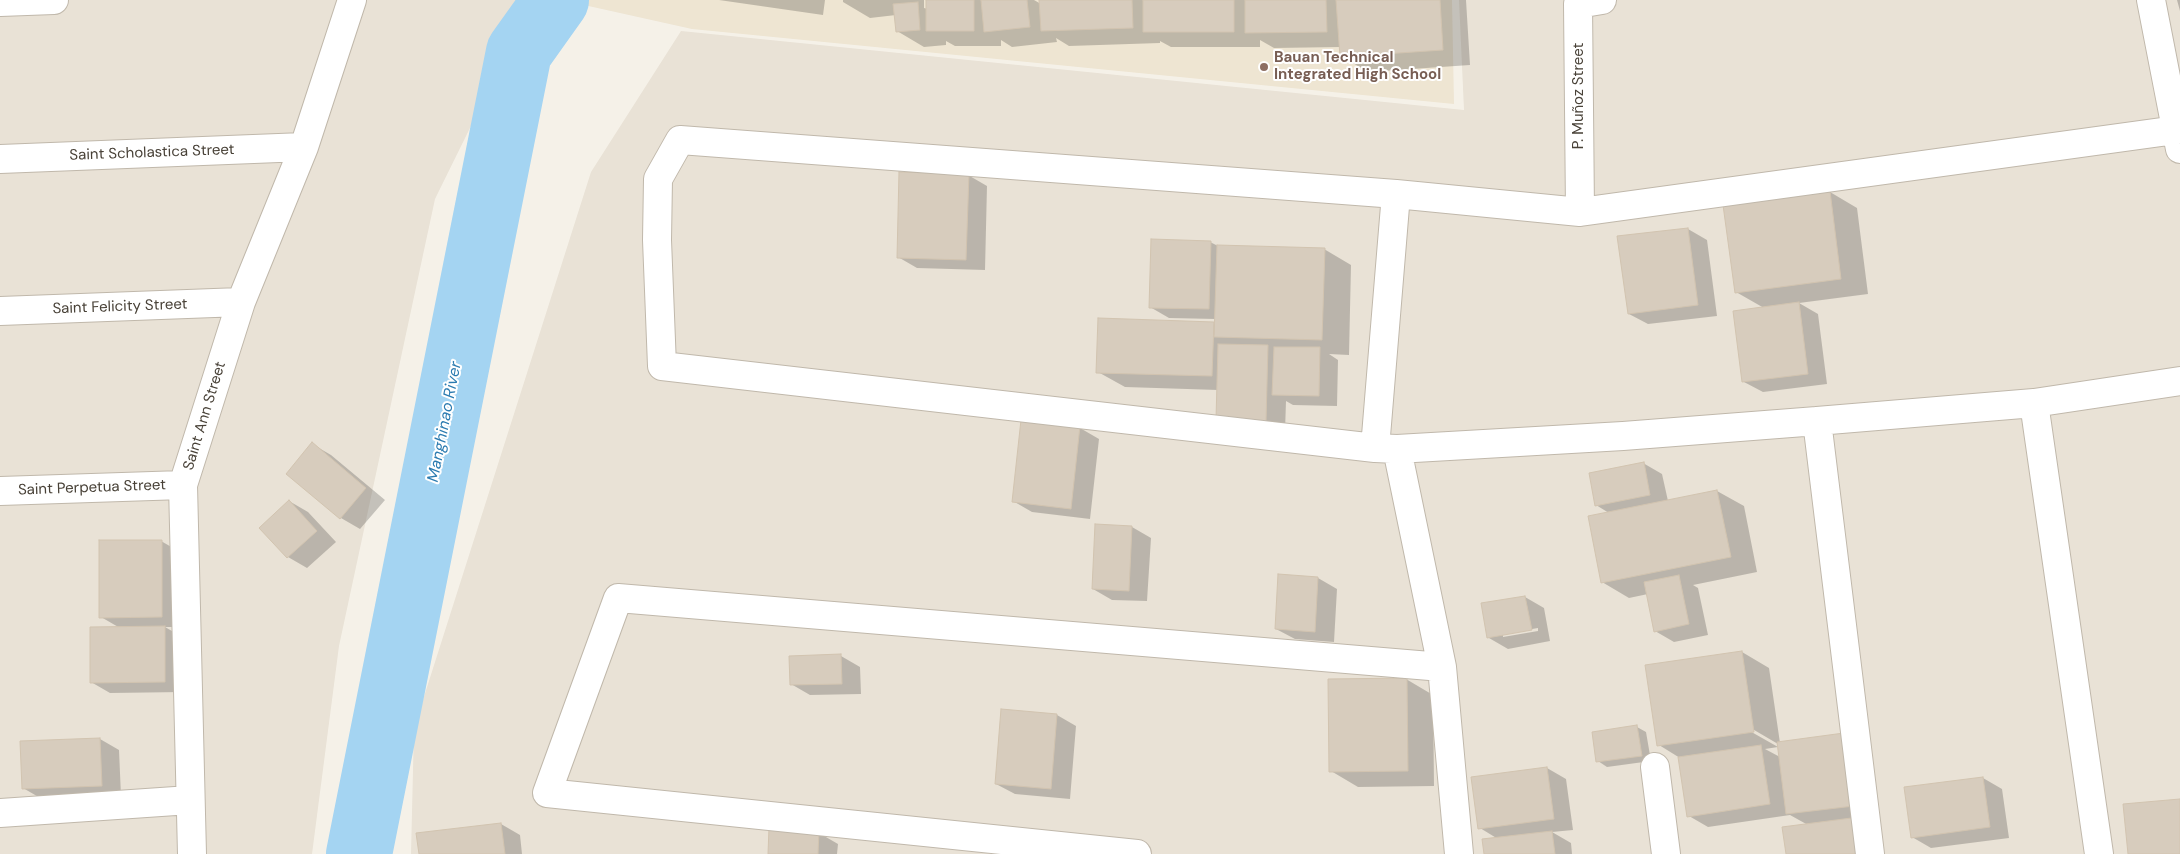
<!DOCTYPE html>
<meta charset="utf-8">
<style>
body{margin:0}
canvas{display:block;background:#f5f1e8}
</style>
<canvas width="2180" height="854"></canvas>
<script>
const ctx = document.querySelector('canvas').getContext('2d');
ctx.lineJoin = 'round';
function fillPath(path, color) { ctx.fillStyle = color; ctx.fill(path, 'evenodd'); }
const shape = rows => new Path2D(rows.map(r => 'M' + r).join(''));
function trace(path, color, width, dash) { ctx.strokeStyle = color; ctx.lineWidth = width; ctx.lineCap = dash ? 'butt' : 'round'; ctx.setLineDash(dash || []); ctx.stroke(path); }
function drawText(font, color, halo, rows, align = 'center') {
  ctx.font = font + ' "DM Sans",sans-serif'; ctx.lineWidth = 4; ctx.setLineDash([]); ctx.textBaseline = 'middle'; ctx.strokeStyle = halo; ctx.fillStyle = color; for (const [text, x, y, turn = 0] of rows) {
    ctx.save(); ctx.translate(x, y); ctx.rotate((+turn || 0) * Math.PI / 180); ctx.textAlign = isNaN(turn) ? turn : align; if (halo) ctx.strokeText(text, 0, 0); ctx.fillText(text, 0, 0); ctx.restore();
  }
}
fillPath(shape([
 [0,0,533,0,435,199,339,646,312,854,0,854],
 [1459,0,2180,0,2180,854,411,854,414,728,591,172,681,31,1464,110]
]), '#e9e2d6');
fillPath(shape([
 [587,0,1452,0,1454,104,692,29,584,5]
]), '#eee5d2');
fillPath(shape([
 [719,0,825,0,823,15],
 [843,0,924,0,924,8,928,9,928,0,1034,0,1041,4,1041,0,1466,0,1470,65,1368,72,1341,56,1341,47,1274,48,1260,40,1260,47,1171,47,1160,41,1160,43,1069,46,1056,38,1057,42,1012,47,1001,40,1001,46,955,46,946,41,946,45,924,47,897,31,896,15,870,18,843,2],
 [2177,0,2180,0,2180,11],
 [968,175,987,186,985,270,917,268,898,257],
 [1830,192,1857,208,1868,294,1799,303,1818,314,1827,384,1763,392,1744,382,1764,308,1736,292],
 [1688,229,1707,240,1717,316,1648,324,1629,314],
 [1210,242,1218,246,1324,249,1351,265,1349,355,1329,354,1338,360,1337,406,1293,405,1286,401,1285,432,1236,431,1218,390,1125,387,1098,372,1213,323,1216,324,1216,319,1169,318,1150,307],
 [1080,428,1099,439,1090,519,1032,512,1013,501],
 [312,444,331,455,385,500,360,529,341,518],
 [1643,463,1662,474,1668,501,1717,491,1744,506,1757,572,1693,585,1698,588,1708,635,1674,642,1655,631,1648,594,1629,598,1602,582,1609,513,1596,505],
 [289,501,308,512,336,542,307,568,288,557,260,528],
 [1096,525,1132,527,1151,538,1147,601,1112,600,1093,589],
 [161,541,180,552,180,627,165,627,184,638,184,692,110,693,91,682,120,628,101,617],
 [1318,578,1337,589,1334,642,1295,639,1276,629],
 [1525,597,1544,608,1550,641,1508,649,1489,638],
 [1538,628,1538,631,1503,637,1503,634],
 [1742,652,1769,668,1780,743,1844,734,1881,854,1787,854,1808,825,1790,815,1708,827,1689,816,1680,758,1659,745],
 [1749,727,1778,744,1780,757,1765,749,1778,747,1748,730],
 [841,656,860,667,861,694,810,695,791,684],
 [1406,679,1433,695,1434,786,1358,787,1331,771],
 [1002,710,1057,715,1076,726,1070,799,1015,794,996,784],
 [1637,727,1646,732,1651,761,1607,767,1598,761],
 [100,739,119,750,121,796,42,799,23,788],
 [1547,768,1566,779,1573,830,1552,832,1571,843,1572,854,1485,854,1498,839,1480,828],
 [1983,778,2002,789,2009,838,1931,848,1912,837],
 [501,824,520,835,522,854,420,854],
 [819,833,838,844,837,854,769,854]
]), '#0003');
trace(shape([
 [359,854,519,52,556,0]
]), '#a4d4f2', 66);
const building = shape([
 [926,0,974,0,974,31,926,31,926,0],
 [981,0,1027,0,1030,27,984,32,981,0],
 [1039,0,1132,0,1133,28,1041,31,1039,0],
 [1143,0,1234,0,1234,32,1143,32,1143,0],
 [1245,0,1326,0,1327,32,1245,33,1245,0],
 [1336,0,1440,0,1443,50,1340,57,1336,0],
 [918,2,920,30,896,32,893,4,918,2],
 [899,172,969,174,966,260,897,258,899,172],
 [1830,191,1841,279,1735,293,1723,205,1830,191],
 [1688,228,1698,305,1628,314,1617,236,1688,228],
 [1151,239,1211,241,1209,309,1149,308,1151,239],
 [1217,245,1325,248,1322,340,1214,337,1217,245],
 [1799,302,1808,374,1742,382,1733,311,1799,302],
 [1098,318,1214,322,1212,376,1096,373,1098,318],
 [1218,344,1268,345,1266,422,1216,420,1218,344],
 [1274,347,1320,347,1319,396,1272,395,1274,347],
 [1021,420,1080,426,1071,509,1012,502,1021,420],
 [312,442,366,488,340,519,286,474,312,442],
 [1644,462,1650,495,1595,506,1589,473,1644,462],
 [1717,490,1731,557,1601,583,1588,516,1717,490],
 [289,500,317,531,287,558,259,528,289,500],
 [1095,524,1132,526,1129,591,1092,589,1095,524],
 [99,540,162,540,162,617,99,618,99,540],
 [1278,574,1318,577,1315,632,1275,629,1278,574],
 [1679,575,1689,624,1654,632,1644,582,1679,575],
 [1525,596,1532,630,1487,638,1481,603,1525,596],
 [165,626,165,682,90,683,90,627,165,626],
 [1742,651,1754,732,1657,746,1645,665,1742,651],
 [841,654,842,684,790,685,789,656,841,654],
 [1407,678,1408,771,1329,772,1328,679,1407,678],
 [1001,709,1057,714,1051,789,995,784,1001,709],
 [1637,725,1642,756,1596,762,1592,732,1637,725],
 [1844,733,1854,806,1786,814,1777,742,1844,733],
 [100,738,102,786,22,789,20,741,100,738],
 [1761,745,1770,804,1687,817,1678,757,1761,745],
 [1547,767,1554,819,1478,829,1471,777,1547,767],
 [1983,777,1990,827,1911,838,1904,787,1983,777],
 [2180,799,2180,854,2128,854,2123,804,2180,799],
 [1859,817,1864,854,1786,854,1782,827,1859,817],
 [501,823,505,854,419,854,416,833,501,823],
 [769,828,819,831,818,854,768,854,769,828],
 [1552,831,1555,854,1484,854,1482,839,1552,831]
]);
fillPath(building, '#d7ccbd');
trace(building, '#d2c4b0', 1);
const street = shape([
 [2151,0,2180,149],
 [0,2,54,0],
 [2176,130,1580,212,1396,194,680,140,658,179,657,240,662,366,1375,448,1397,449,1623,436,1817,421,2034,403,2180,381],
 [0,159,304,147],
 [1580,212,1578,4,1602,0],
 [0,311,241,302],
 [2034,403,2099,854],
 [1817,421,1870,854],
 [1375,448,1396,194],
 [1397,449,1442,667,1459,854],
 [0,491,183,485],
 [1655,767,1666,854],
 [0,813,190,800],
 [192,854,183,485,241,302,304,147,352,0],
 [1137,854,547,793,618,598,1442,667]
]);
trace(street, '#c0b8ab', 30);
trace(street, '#fff', 28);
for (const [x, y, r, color] of [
 [1264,67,5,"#8d6e63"]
]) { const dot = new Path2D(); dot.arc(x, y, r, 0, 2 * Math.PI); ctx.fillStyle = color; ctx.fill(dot); trace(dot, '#fff', 2); }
drawText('bold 15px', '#785e54', '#fff', [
 ["Bauan Technical",1274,58],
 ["Integrated High School",1274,75]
], 'left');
drawText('15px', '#484137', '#fff', [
 ["P. Muñoz Street",1579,96,-90],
 ["Saint Scholastica Street",152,153,-2],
 ["Saint Felicity Street",120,307,-2],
 ["Saint Ann Street",205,416,-73],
 ["Saint Perpetua Street",92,488,-2]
]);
drawText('italic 16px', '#2b7bb0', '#fff', [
 ["Manghinao River",445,422,-79]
]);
</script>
